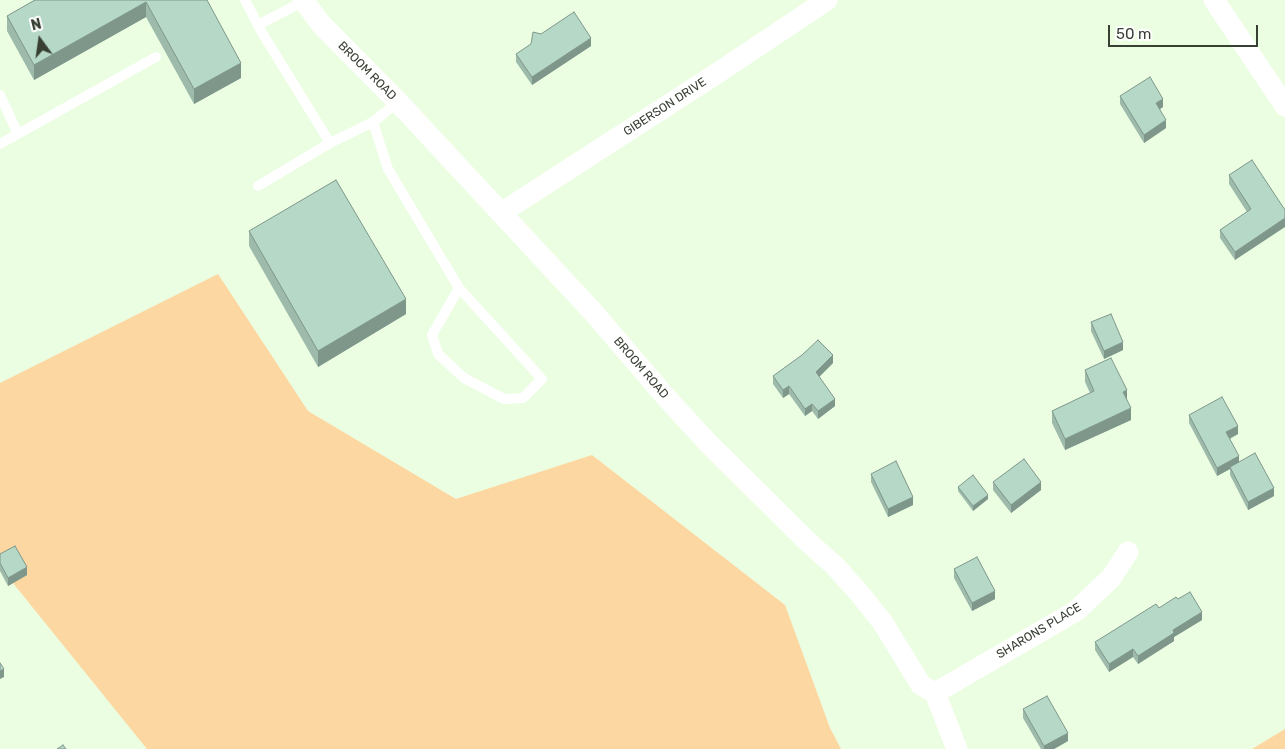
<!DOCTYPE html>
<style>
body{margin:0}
#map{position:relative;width:1285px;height:749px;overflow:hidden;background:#ebfee1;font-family:Rubik,sans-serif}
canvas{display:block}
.north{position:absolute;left:15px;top:15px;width:50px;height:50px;-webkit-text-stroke:4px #fff;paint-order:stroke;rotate:346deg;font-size:14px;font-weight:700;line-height:20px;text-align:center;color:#384034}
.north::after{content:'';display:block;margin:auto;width:18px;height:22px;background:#384034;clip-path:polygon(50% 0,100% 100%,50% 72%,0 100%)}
.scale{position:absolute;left:1108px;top:25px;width:150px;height:22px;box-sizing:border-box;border:2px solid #384034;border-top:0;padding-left:6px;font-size:15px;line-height:18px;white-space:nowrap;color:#384034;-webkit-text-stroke:4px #fff;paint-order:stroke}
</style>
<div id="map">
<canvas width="1285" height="749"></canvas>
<div class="north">N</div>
<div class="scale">50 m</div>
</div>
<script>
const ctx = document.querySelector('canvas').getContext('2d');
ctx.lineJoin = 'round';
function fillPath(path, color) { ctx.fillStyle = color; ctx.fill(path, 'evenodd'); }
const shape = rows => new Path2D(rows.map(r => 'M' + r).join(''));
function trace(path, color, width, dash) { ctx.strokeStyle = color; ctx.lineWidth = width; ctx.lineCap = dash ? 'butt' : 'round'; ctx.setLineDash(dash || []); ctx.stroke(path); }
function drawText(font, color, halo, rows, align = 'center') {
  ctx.font = font + ' Rubik,sans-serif'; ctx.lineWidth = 4.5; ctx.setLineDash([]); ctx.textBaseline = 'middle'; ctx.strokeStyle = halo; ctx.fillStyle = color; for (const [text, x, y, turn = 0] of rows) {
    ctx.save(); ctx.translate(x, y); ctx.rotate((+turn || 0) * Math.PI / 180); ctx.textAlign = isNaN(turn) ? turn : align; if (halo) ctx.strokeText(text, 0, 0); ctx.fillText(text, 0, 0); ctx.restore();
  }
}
fillPath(shape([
 [218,274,308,411,456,499,592,455,785,605,830,728,841,749,147,749,0,567,0,383],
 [1285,729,1285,749,1252,749]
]), '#fdd7a1');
trace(shape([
 [245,0,261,31,330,143,373,122,398,102],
 [258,25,304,1],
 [0,95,18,134,0,144],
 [373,122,388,169,459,288,542,379,523,398,504,399,464,378,438,354,432,335,459,288],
 [18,134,156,57],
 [258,186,330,143]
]), '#fff', 10);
trace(shape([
 [303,0,321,24,398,102,593,312,665,396,707,442,808,542,835,566,860,594,883,623,921,685,935,693,957,749],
 [1214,0,1285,106],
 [501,213,713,76,827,0],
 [935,693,1076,611,1111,578,1128,552]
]), '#fff', 21);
fillPath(shape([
 [35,0,207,0,241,78,194,104,146,17,34,80,7,31,7,16],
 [591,46,532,85,516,62,516,54],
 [1120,96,1163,107,1159,109,1166,128,1144,143,1120,104],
 [1229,175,1285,210,1235,260,1220,238,1220,230,1247,212,1229,184],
 [249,231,406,314,318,367,249,246],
 [1091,322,1123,350,1104,359,1091,331],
 [833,363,819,377,835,406,818,419,812,411,805,416,789,394,783,398,773,384,773,376],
 [1085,370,1127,400,1131,420,1065,450,1052,423,1052,411,1090,393,1085,382],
 [1189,415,1238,434,1230,439,1239,462,1274,496,1248,510,1230,475,1230,469,1217,476,1189,423],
 [871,474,913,505,888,517,871,482],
 [993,482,1041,490,1011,513,993,490],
 [958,487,988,499,973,511,958,491],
 [0,554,27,575,8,586,0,571],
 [954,569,995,599,972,611,954,578],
 [1178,599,1202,620,1174,637,1174,641,1138,664,1133,657,1109,672,1095,650,1095,642,1159,608],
 [1023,709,1068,741,1054,749,1041,749,1023,718]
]), '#9dbaab');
fillPath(shape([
 [146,2,146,17,34,80,34,65],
 [591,38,591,46,532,85,532,77],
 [241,63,241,78,194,104,194,89],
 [1163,99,1163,107,1156,112,1156,103],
 [1166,120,1166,128,1144,143,1144,135],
 [1285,218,1285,227,1235,260,1235,252],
 [406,299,406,314,318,367,318,351],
 [1123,342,1123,350,1104,359,1104,351],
 [833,355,833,363,816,380,816,372],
 [789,386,789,394,783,398,783,390],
 [1127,390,1127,402,1123,392],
 [835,399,835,406,818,419,818,411],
 [812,404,812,411,805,416,805,409],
 [1131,408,1131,420,1065,450,1065,439],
 [1238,426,1238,434,1226,440,1226,432],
 [1239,456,1239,464,1230,467,1230,469,1217,476,1217,468],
 [1041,482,1041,490,1011,513,1011,505],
 [1274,488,1274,496,1248,510,1248,502],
 [988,495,988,499,973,511,973,506],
 [913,497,913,505,888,517,888,509],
 [27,567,27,575,8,586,8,578],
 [995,591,995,599,972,611,972,603],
 [1202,612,1202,620,1174,637,1174,641,1138,664,1138,656,1173,630],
 [1133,649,1133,657,1109,672,1109,664],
 [4,669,4,677,0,679,0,671],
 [1068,733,1068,741,1054,749,1044,749,1044,746]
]), '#7f978b');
const building = shape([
 [35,0,207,0,241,63,194,89,146,2,34,65,7,16,35,0],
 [574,12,591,38,532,77,516,54,531,44,533,32,541,34,574,12],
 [1150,77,1163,99,1156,103,1166,120,1144,135,1120,96,1150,77],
 [1252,160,1285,210,1285,218,1235,252,1220,230,1251,209,1229,175,1252,160],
 [336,180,406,299,318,351,249,231,336,180],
 [1111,314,1123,342,1104,351,1091,322,1111,314],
 [818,340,833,355,816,372,835,399,818,411,812,404,805,409,789,386,783,390,773,376,802,355,818,340],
 [1111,358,1127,390,1123,392,1131,408,1065,439,1052,411,1094,391,1085,370,1111,358],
 [1222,397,1238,426,1226,432,1239,456,1217,468,1189,415,1222,397],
 [1255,453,1274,488,1248,502,1230,467,1255,453],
 [1024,459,1041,482,1011,505,993,482,1024,459],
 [896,461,913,497,888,509,871,474,896,461],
 [973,475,988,495,973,506,958,487,973,475],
 [15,546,27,567,8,578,0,563,0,554,15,546],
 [977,557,995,591,972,603,954,569,977,557],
 [1190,592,1202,612,1173,630,1174,633,1138,656,1133,649,1109,664,1095,642,1156,604,1159,608,1176,597,1178,599,1190,592],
 [0,663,4,669,0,671,0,663],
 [1047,696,1068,733,1044,746,1023,709,1047,696],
 [63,745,66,749,57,749,63,745]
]);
fillPath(building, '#b6d8c7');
trace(building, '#7f978b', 1);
drawText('12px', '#384034', '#fff', [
 ["BROOM ROAD",367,71,45],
 ["GIBERSON DRIVE",665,107,-33],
 ["BROOM ROAD",641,368,49],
 ["SHARONS PLACE",1039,631,-31]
]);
</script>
